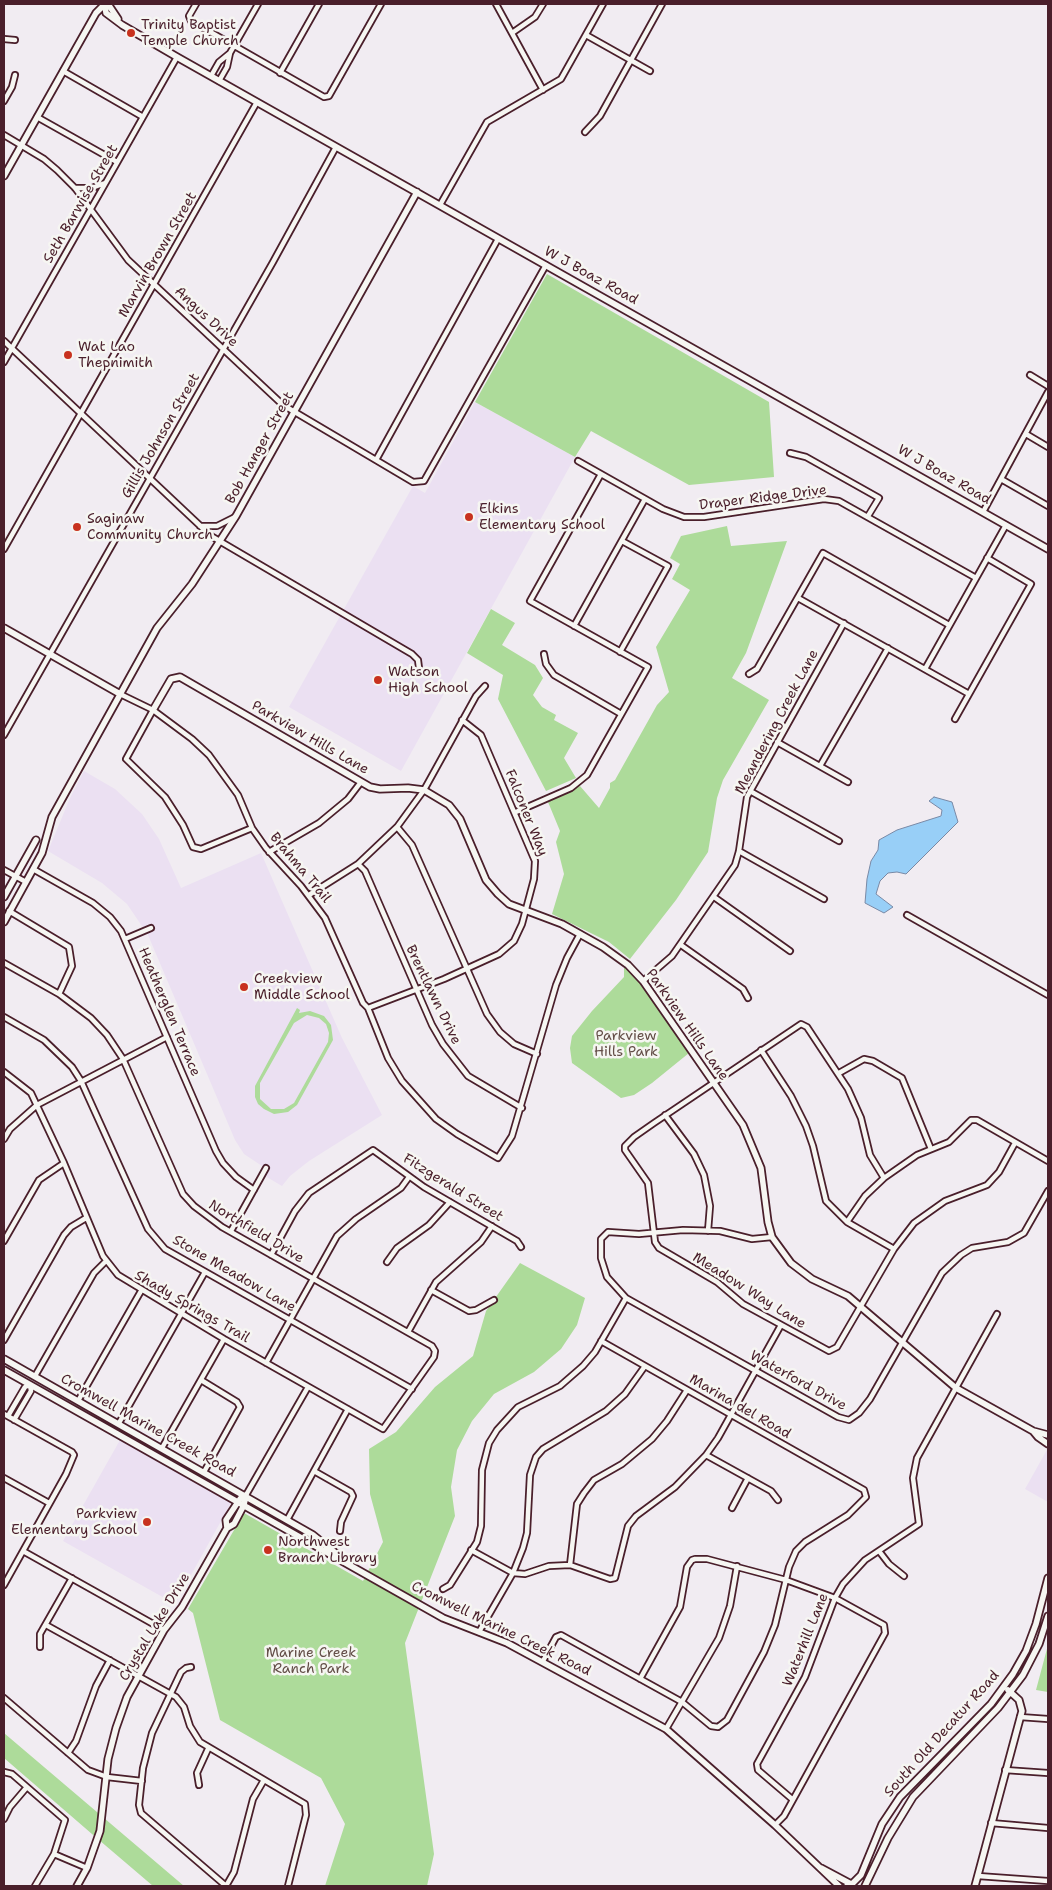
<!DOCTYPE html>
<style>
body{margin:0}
#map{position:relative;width:1052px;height:1890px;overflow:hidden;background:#f1ecf2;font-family:"Shantell Sans",sans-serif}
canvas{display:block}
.frame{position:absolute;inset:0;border:5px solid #4a1f2b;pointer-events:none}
</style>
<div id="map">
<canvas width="1052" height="1890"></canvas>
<div class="frame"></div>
</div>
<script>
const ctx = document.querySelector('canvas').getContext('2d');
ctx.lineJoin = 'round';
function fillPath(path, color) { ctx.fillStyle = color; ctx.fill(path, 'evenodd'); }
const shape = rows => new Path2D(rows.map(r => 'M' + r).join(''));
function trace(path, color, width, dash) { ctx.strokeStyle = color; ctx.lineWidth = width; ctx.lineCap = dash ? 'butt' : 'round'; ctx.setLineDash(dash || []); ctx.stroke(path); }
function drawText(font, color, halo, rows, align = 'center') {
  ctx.font = font + ' "Shantell Sans",sans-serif'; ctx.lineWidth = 5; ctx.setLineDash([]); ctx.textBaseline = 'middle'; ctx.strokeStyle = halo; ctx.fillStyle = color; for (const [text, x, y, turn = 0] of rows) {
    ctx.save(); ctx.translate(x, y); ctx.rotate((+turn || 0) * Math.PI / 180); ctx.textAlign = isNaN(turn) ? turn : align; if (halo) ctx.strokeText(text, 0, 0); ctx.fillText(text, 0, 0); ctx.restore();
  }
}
fillPath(shape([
 [475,402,575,457,401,771,289,707,413,486,425,493],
 [84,771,115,789,142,814,159,839,181,888,261,853,342,1038,382,1115,309,1161,290,1176,282,1186,265,1176,268,1170,244,1154,235,1140,148,935,127,904,102,883,48,851,70,798],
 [120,1440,231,1503,175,1604,63,1541],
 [1048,1448,1048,1502,1025,1489]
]), '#ebe0f2');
fillPath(shape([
 [547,274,769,402,774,477,689,485,591,431,575,457,475,402],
 [727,526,731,546,787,541,746,653,732,678,769,700,723,780,717,798,708,852,676,900,630,959,609,942,552,914,564,874,556,842,560,831,548,802,580,786,599,808,610,788,610,783,615,780,657,705,669,692,656,647,690,590,672,579,680,564,670,558,681,536],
 [491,609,515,623,502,645,535,665,543,678,533,695,542,707,556,715,554,720,578,733,564,758,576,778,546,791,498,699,503,675,467,653],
 [624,968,627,968,643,986,689,1053,652,1083,634,1095,621,1098,572,1063,570,1048,572,1036,592,1011,624,977],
 [297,1008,300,1010,299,1013,310,1011,324,1016,331,1025,333,1040,297,1105,288,1112,274,1114,264,1109,258,1104,255,1097,255,1086],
 [307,1015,319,1018,326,1024,329,1033,328,1042,294,1103,284,1109,271,1109,260,1099,260,1083,294,1023],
 [520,1263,585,1298,577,1325,561,1349,534,1372,494,1394,472,1421,457,1450,451,1487,455,1516,405,1643,434,1854,427,1886,325,1886,345,1824,321,1778,220,1720,193,1613,188,1609,244,1513,363,1581,383,1542,370,1494,369,1449,396,1432,435,1387,473,1356,486,1311],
 [1048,1645,1048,1692,1036,1690],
 [4,1733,184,1886,153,1886,92,1834,4,1758]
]), '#addb9a');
const water = shape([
 [934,797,952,802,958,822,906,874,897,872,888,873,880,881,876,894,893,907,884,913,865,903,867,879,871,861,878,850,879,840,897,830,941,816,942,810,929,801,934,797]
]);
fillPath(water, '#98cff7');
trace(water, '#7989a5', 1);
const street = shape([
 [196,4,189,16,191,21,324,97,329,96,381,4],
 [496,4,543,90],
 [512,33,535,17,543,4],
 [586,35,650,71],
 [4,39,15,40],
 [63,71,143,117],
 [280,73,319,4],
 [211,76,219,62,230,53],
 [219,81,227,67,230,53,258,4],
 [4,101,12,87,15,75],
 [37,117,117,162],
 [585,132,600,116,662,4],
 [4,135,44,159,57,170,75,188,128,260,283,405,413,482,424,481,546,265],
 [75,188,92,188,105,183],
 [440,205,487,122,561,79,603,4],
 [4,341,211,536,412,654,418,660,419,668],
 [4,362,177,57],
 [1030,375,1048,386],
 [1026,434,1048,447],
 [790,453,806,457,879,498,868,516],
 [376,460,498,239],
 [578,461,663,509,684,517,704,517,824,499,839,501,976,578],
 [1001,479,1048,506],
 [983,512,1048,392],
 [200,526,217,526,235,517],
 [4,549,257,102],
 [798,598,969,694],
 [574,626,645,499],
 [620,652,668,566,622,541],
 [544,654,546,664,554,675,621,714],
 [925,669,1006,525],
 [749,674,757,669,823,553,949,625],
 [120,694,153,710,192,739,209,755,238,795,252,828,266,848,301,886,325,918,363,1003,368,1008,388,1058,402,1081,436,1119,457,1134,498,1158,512,1136,556,985,567,958,580,934],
 [153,710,126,759,165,797,183,825,193,847,201,849,252,828],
 [955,719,1031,584,987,558],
 [4,735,273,262,336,147],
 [777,742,848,782],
 [820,766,888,648],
 [750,791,839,841],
 [516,812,571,788,587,775,648,667,530,601,601,474],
 [397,827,412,845,487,1014,500,1032,514,1044,537,1054],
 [739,851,824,899],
 [269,852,319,823,348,799,361,782],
 [358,864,365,871,432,1025,443,1044,468,1076,522,1108],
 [33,869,93,903,110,917,121,931,216,1151,223,1163,236,1177,254,1190],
 [4,870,26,882],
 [309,895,358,864,397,827,424,790,476,696,485,686],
 [714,897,790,951],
 [9,911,69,947,72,966,59,994],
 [907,915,1048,995],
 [125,939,151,928],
 [681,945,743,989,748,998],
 [4,963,59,994,91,1018,107,1035,123,1059,183,1194,194,1206,222,1227,432,1346,435,1351,434,1357,383,1429,224,1339,118,1275,103,1256,64,1163,31,1093,4,1072],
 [643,981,672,956,735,865,739,851,747,797,844,623],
 [368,1008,444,979,499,954,514,941,522,924,534,879,535,861,481,735,462,720],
 [4,1017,44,1040,72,1067,81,1081,148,1229,165,1249,412,1389],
 [761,1050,791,1096,806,1126,813,1146,826,1201,847,1222,894,1249],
 [839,1073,864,1059,873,1061,902,1078,931,1149],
 [665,1115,694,1154,704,1175,710,1206,708,1231],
 [4,1139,10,1129,37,1105,167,1037],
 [884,1178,870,1155,861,1118,848,1089,807,1027,801,1024,654,1123,634,1137,625,1146,625,1150,648,1183,655,1242,659,1248,717,1282,743,1304,829,1351,837,1347,894,1249,914,1223,945,1201,987,1185,999,1172,1015,1143],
 [847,1222,865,1196,884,1178,917,1155,949,1142,971,1120,977,1120,1048,1161],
 [231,1231,266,1168],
 [772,1237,752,1239,720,1231,683,1230,639,1234,608,1232,601,1239,601,1258,607,1277,626,1298,838,1417,849,1420,859,1413,870,1399,942,1273,961,1255,972,1248,1008,1242,1024,1233,1048,1191],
 [4,1241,39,1180,64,1163],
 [271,1255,295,1211,309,1193,373,1150,424,1187,517,1241,521,1247],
 [387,1262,397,1248,429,1225,450,1202],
 [431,1290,469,1311,476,1310,494,1300],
 [408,1332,436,1282,481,1242,492,1226],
 [4,1340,64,1235,71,1227,86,1218],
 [266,1363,337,1236,356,1219,401,1188,409,1177],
 [35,1376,94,1273,106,1261],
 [201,1380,237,1402,240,1407,204,1472],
 [78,1401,141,1291],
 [4,1414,72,1452,74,1455,66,1474,4,1585],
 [8,1416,25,1387,30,1385,31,1391,14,1420],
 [119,1423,205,1272],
 [162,1448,224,1339],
 [706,1455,771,1491,778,1500],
 [314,1471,351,1492,353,1496,341,1522,340,1531],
 [4,1478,49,1503],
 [246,1495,308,1387],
 [732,1508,748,1478],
 [287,1520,348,1409],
 [471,1550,513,1573,525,1574,549,1566,570,1565,610,1579,615,1578,628,1526,636,1516,675,1487,706,1455,718,1438,781,1325],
 [23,1551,164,1630],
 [879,1551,889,1564,904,1576],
 [570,1565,577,1504,584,1493,594,1480,622,1464,652,1439,667,1421,687,1390],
 [443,1589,450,1585,477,1542,481,1526,482,1470,489,1443,497,1430,518,1407,560,1386,583,1366,595,1352,626,1298],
 [46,1625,176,1697,184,1707,190,1726,200,1742,305,1804,306,1815,288,1886],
 [479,1632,513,1573,523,1548,527,1533,530,1475,536,1457,543,1449,606,1411,625,1394,645,1366],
 [40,1647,40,1634,72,1578],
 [543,1661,556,1637,561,1635,682,1702,711,1726,718,1727,727,1720,764,1652,775,1625,789,1567,796,1551,805,1542,848,1515,866,1497,864,1490,601,1341],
 [191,1667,186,1668,181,1672,152,1733,143,1768,139,1805,141,1813,226,1886,234,1872,253,1799,264,1780],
 [640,1679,680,1607,687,1567,692,1560,695,1559,707,1559,786,1580,835,1598,884,1625,885,1633,784,1816,775,1825],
 [4,1698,88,1770,107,1777,142,1781],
 [1020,1717,1048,1719],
 [666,1729,719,1638,730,1606,737,1566],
 [68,1753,76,1741,96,1686,110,1660],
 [1005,1770,1048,1773],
 [4,1772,12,1774,65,1820,54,1854,35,1886],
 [199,1785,197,1773,208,1749],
 [792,1799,758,1770,757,1764,805,1677,835,1598,843,1584,865,1560,919,1524,913,1478,917,1458,997,1314],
 [4,1819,10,1807,27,1787],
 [991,1823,1048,1828],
 [54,1854,87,1868],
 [978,1876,1048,1881]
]);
const secondary = shape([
 [108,4,118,19],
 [105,6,106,13,122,25,177,57,1048,549],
 [4,176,96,13,103,6],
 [4,628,120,694],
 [153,710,171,679,180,677,370,787,380,789,408,788,424,790,449,805,460,819,486,880,498,894,509,904,562,924,603,947,628,965,643,981,743,1125,761,1168,768,1222,772,1237,791,1263,812,1279,848,1296,956,1388,1033,1431,1048,1435],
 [4,897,36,840],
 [4,922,42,853,52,817,157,628,192,584,236,516,417,192],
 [4,1359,313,1535,343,1559],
 [4,1370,443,1618,507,1643,666,1729,775,1825,839,1886],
 [1033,1431,1038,1437,1048,1444],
 [227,1528,226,1520,240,1499],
 [821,1868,851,1884],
 [77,1886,87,1868,100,1831,108,1759,116,1728,127,1697,164,1630,182,1607,227,1528,234,1524,244,1505,246,1495],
 [847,1886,852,1884,861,1875,882,1824,900,1797,991,1704,1013,1674,1026,1651,1036,1624,1048,1578],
 [865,1886,888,1838,913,1797,998,1708,1023,1675,1039,1644,1048,1616],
 [975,1886,1022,1711,1019,1700,1008,1690]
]);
trace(street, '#4a1f2b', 8);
trace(secondary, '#4a1f2b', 9);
trace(street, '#f6f6f2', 4.5);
trace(secondary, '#f6f6f2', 5.5);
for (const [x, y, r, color] of [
 [131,33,5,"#c8321e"],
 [68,355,5,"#c8321e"],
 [469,517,5,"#c8321e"],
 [77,527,5,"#c8321e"],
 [378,680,5,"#c8321e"],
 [244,987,5,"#c8321e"],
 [147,1522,5,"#c8321e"],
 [268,1550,5,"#c8321e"]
]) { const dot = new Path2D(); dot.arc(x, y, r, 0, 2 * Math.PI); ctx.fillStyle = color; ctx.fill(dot); trace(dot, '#f6f6f2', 2); }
drawText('14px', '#4a1f2b', '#f6f6f2', [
 ["Trinity Baptist",141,25],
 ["Temple Church",141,41],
 ["Wat Lao",78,347],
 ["Thepnimith",78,363],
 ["Elkins",479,509],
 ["Elementary School",479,525],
 ["Saginaw",87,519],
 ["Community Church",87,535],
 ["Watson",388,672],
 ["High School",388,688],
 ["Creekview",254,979],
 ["Middle School",254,995],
 ["Parkview",137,1514,"right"],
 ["Elementary School",137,1530,"right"],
 ["Northwest",278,1542],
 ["Branch Library",278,1558]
], 'left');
drawText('14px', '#4a1f2b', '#f6f6f2', [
 ["Seth Barwise Street",81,204,-60],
 ["Marvin Brown Street",158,255,-60],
 ["W J Boaz Road",591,276,29],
 ["Angus Drive",206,317,43],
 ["Gillis Johnson Street",161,436,-60],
 ["Bob Hanger Street",260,448,-61],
 ["W J Boaz Road",944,475,30],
 ["Draper Ridge Drive",763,498,-7],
 ["Meandering Creek Lane",777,722,-62],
 ["Parkview Hills Lane",310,738,30],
 ["Falconer Way",526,813,68],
 ["Brahma Trail",300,868,50],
 ["Brentlawn Drive",433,995,64],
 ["Heatherglen Terrace",169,1012,67],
 ["Parkview Hills Lane",687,1025,55],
 ["Fitzgerald Street",453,1188,32],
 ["Northfield Drive",256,1232,31],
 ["Stone Meadow Lane",234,1274,30],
 ["Meadow Way Lane",749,1291,32],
 ["Shady Springs Trail",192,1307,30],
 ["Waterford Drive",798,1381,29],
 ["Marina del Road",740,1407,30],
 ["Cromwell Marine Creek Road",148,1426,29],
 ["Crystal Lake Drive",155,1627,-59],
 ["Cromwell Marine Creek Road",501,1629,26],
 ["Waterhill Lane",806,1640,-68],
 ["South Old Decatur Road",942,1734,-48]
]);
drawText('14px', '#634e47', '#f6f6f2', [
 ["Parkview",626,1036],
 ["Hills Park",626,1052],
 ["Marine Creek",311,1653],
 ["Ranch Park",311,1669]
]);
</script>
